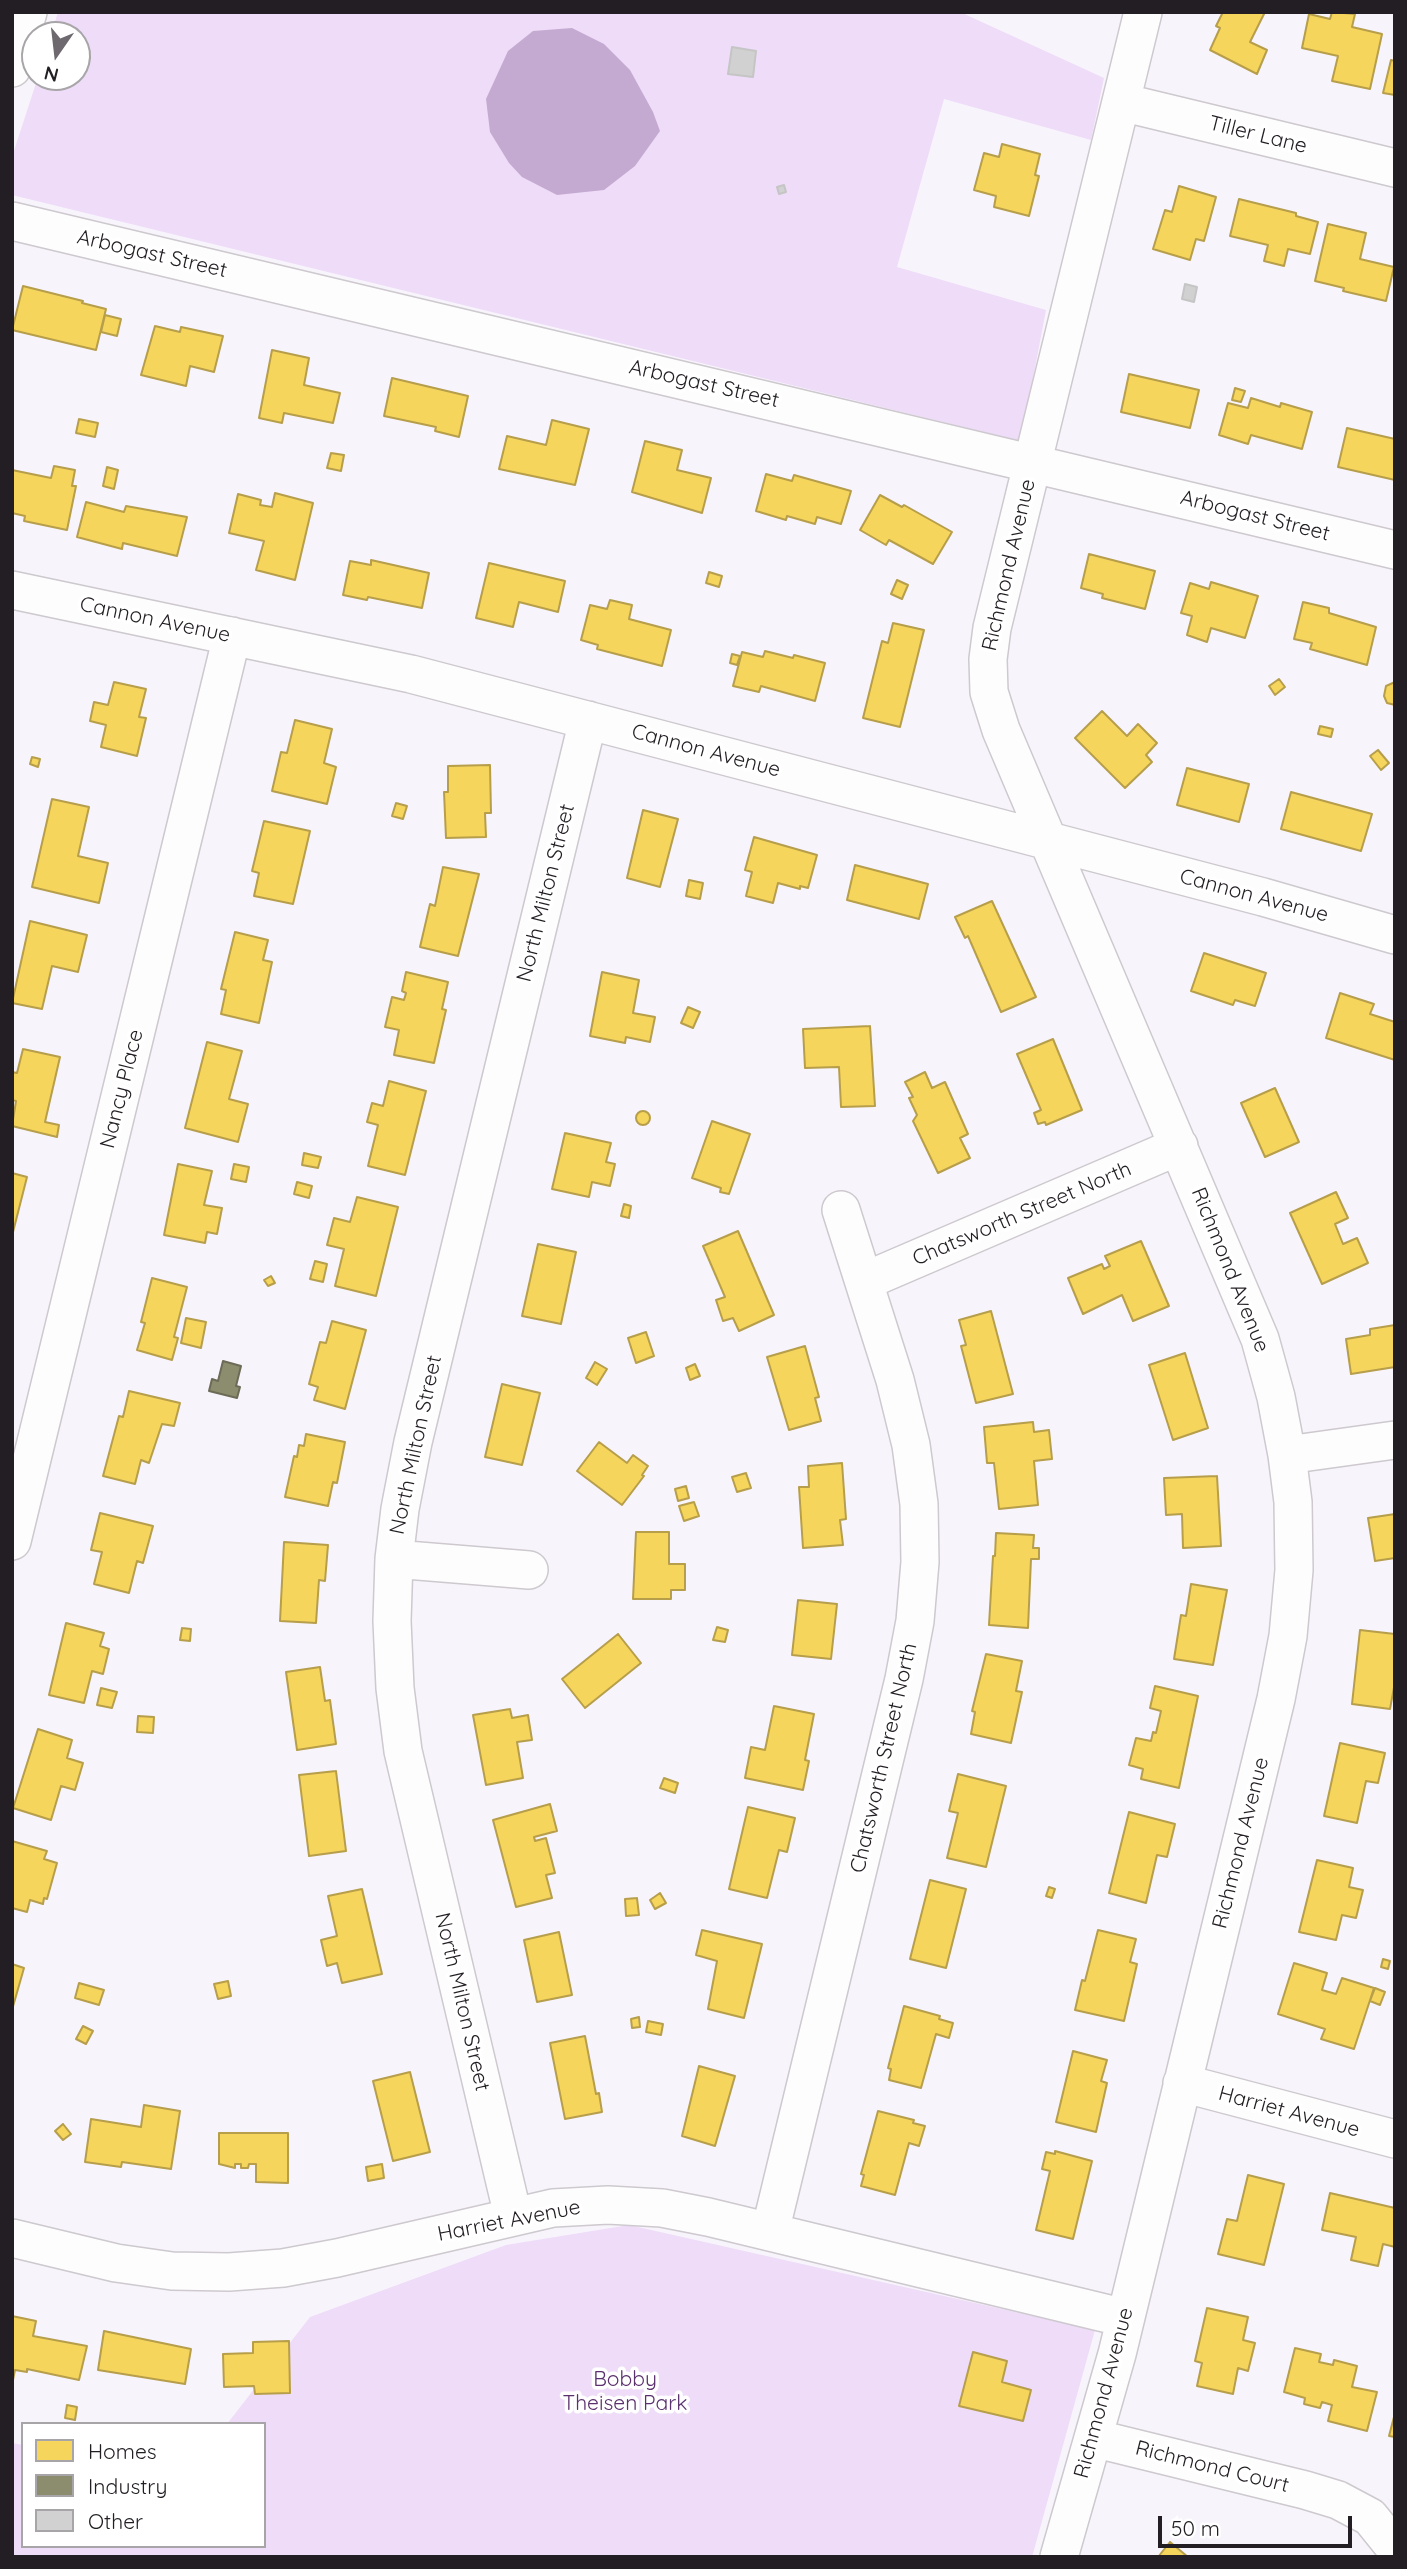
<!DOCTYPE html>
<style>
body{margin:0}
#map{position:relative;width:1407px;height:2569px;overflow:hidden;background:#f8f4fb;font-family:Quicksand,sans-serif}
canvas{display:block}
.frame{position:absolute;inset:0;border:14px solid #221e23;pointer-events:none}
.legend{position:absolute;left:21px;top:2422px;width:245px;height:126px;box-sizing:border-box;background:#fff;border:2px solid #a7a5a7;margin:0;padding:9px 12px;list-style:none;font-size:21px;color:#221e23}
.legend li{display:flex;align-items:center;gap:14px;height:35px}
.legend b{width:35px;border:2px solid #a7a5a7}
.north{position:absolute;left:21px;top:21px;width:70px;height:70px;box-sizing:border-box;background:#fff;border:2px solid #a7a5a7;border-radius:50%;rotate:194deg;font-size:19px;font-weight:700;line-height:28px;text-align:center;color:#221e23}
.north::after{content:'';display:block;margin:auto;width:24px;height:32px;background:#6d696f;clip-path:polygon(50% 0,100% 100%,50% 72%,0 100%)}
.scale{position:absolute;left:1158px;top:2516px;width:194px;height:32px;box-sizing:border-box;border:4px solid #221e23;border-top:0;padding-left:9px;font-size:21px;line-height:24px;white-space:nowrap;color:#221e23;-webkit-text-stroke:5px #fff;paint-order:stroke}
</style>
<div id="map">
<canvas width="1407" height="2569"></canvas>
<div class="frame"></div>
<ul class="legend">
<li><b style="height:19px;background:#f6d55c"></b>Homes</li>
<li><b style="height:19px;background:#8c8c6e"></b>Industry</li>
<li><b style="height:19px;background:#d2d1d1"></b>Other</li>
</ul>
<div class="north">N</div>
<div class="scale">50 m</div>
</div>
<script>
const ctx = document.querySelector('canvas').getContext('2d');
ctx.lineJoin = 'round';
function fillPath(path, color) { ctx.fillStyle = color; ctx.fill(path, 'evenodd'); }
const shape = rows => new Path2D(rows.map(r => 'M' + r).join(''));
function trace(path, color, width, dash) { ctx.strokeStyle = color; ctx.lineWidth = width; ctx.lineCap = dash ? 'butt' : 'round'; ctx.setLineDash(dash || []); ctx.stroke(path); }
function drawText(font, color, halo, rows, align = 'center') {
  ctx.font = font + ' Quicksand,sans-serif'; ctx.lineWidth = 7; ctx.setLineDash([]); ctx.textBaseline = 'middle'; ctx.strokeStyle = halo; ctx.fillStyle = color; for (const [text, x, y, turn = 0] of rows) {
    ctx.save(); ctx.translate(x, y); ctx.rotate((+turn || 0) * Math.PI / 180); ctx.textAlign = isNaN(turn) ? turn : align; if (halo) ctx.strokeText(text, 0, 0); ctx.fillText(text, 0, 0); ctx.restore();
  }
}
fillPath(shape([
 [58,12,960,12,1104,78,1091,140,944,99,897,267,1046,310,1021,441,12,195,12,157,38,77,77,77,77,35,51,35],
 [629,2225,1095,2330,1032,2557,12,2557,12,2443,23,2445,23,2546,264,2546,264,2424,227,2424,310,2317,506,2245]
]), '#eedcf8');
fillPath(shape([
 [572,28,604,44,630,70,653,112,660,131,635,166,604,190,557,195,522,177,509,163,490,132,486,99,508,51,533,31]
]), '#c4aad0');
const homes = shape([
 [1223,12,1265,12,1250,42,1267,50,1257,74,1210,50,1220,28,1216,26,1223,12],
 [1332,12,1355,14,1352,27,1382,34,1370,89,1332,81,1338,56,1302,48,1309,14,1330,19,1332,12],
 [1391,60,1395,61,1395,95,1383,93,1391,60],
 [1002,144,1040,154,1035,175,1039,176,1029,216,994,207,996,196,974,190,984,153,999,157,1002,144],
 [1179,186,1216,197,1204,241,1196,239,1190,260,1153,249,1165,210,1172,212,1179,186],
 [1239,199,1296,213,1296,216,1318,222,1310,254,1288,249,1284,266,1264,261,1268,245,1230,236,1239,199],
 [1328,224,1366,233,1360,259,1394,267,1386,301,1343,291,1344,288,1315,281,1328,224],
 [23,286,83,301,82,303,106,309,96,350,12,330,23,286],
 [105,315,121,319,117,336,101,332,105,315],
 [155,326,180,332,181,327,223,336,214,372,190,366,186,386,141,375,155,326],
 [272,350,309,358,304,385,340,393,333,423,284,413,282,423,259,418,272,350],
 [1129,374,1199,390,1190,428,1121,412,1129,374],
 [392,378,468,396,459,437,435,431,436,427,384,416,392,378],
 [1235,388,1245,391,1241,402,1232,400,1235,388],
 [1251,398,1280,407,1281,403,1312,412,1302,449,1251,435,1248,444,1219,435,1228,403,1248,408,1251,398],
 [79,419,98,423,95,437,76,433,79,419],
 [552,420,589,429,575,485,499,469,507,436,546,445,552,420],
 [1347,428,1395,439,1395,480,1338,467,1347,428],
 [645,441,682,450,677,470,711,478,702,513,632,492,645,441],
 [331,453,344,455,341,471,327,468,331,453],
 [54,466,75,470,72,486,76,486,67,530,24,521,25,516,12,513,12,470,51,478,54,466],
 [107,467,118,470,114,489,103,486,107,467],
 [766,474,792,481,794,475,851,491,841,524,817,517,815,524,787,516,786,520,756,511,766,474],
 [275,493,313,503,295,580,256,570,264,541,229,533,238,494,261,500,260,505,272,507,275,493],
 [880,495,902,507,904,505,952,532,933,564,889,540,886,545,860,530,880,495],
 [86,502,124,512,126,506,187,517,177,556,123,543,122,549,77,537,86,502],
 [1089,554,1155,571,1145,609,1102,598,1103,594,1081,588,1089,554],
 [371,560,429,573,422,608,368,597,367,600,343,595,350,561,371,565,371,560],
 [489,563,565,581,558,612,519,602,513,627,476,618,489,563],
 [709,572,722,576,719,587,706,583,709,572],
 [897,580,908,585,902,599,891,594,897,580],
 [1211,582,1258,596,1245,638,1211,628,1207,642,1187,635,1192,616,1181,613,1190,583,1209,589,1211,582],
 [610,600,632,605,629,619,671,630,662,666,597,649,598,645,581,640,590,605,607,609,610,600],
 [1303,602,1329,608,1329,613,1376,627,1367,665,1310,649,1312,643,1294,639,1303,602],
 [893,623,924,630,900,727,863,718,882,641,888,643,893,623],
 [765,651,793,658,794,655,825,663,815,701,761,686,759,692,733,686,742,652,763,657,765,651],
 [732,654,740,656,737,665,730,663,732,654],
 [1279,679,1285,687,1275,695,1269,686,1279,679],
 [114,682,146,689,139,717,146,718,137,756,101,747,106,725,90,721,94,702,108,705,114,682],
 [1395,682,1395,705,1387,703,1384,696,1386,686,1395,682],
 [1102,711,1127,736,1138,724,1157,743,1146,755,1152,762,1125,788,1075,738,1102,711],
 [295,720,332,729,324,763,336,767,327,804,272,791,281,752,287,753,295,720],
 [1320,726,1333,729,1331,737,1318,734,1320,726],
 [1378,750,1389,763,1381,770,1370,756,1378,750],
 [32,757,40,759,38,767,30,764,32,757],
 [490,765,491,813,485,813,486,837,446,838,444,792,448,792,448,766,490,765],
 [1187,768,1249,784,1239,822,1177,805,1187,768],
 [1291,792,1372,814,1361,851,1281,829,1291,792],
 [52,799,89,807,78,856,108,863,99,903,32,887,52,799],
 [396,803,407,806,403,819,392,816,396,803],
 [643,810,678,819,660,887,627,878,643,810],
 [264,821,310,831,293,904,254,896,259,873,252,871,264,821],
 [754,837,817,855,808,888,800,886,800,889,778,883,773,903,746,896,752,872,745,870,754,837],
 [855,865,928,884,919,919,847,900,855,865],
 [443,867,479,874,458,956,420,947,430,904,435,906,443,867],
 [689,880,703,883,700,899,686,896,689,880],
 [992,901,1036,997,1001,1012,968,936,965,938,955,917,992,901],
 [30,921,87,935,78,972,52,966,42,1009,12,1003,30,921],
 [235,932,268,940,263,960,272,962,259,1023,221,1014,226,990,221,989,235,932],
 [1204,953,1266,973,1255,1006,1235,1000,1233,1005,1191,991,1204,953],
 [406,972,448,982,442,1009,446,1010,434,1063,394,1055,399,1030,385,1027,392,997,404,1000,406,993,402,991,406,972],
 [602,972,639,980,633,1013,655,1017,650,1042,626,1037,625,1043,590,1036,602,972],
 [1340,993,1374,1004,1370,1014,1395,1022,1395,1060,1326,1038,1340,993],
 [688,1007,700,1012,693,1028,681,1023,688,1007],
 [870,1026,875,1106,841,1107,839,1067,805,1068,803,1029,870,1026],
 [1053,1039,1082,1110,1046,1125,1045,1122,1038,1124,1034,1113,1041,1110,1017,1054,1053,1039],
 [207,1042,242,1051,229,1099,248,1104,238,1142,185,1128,207,1042],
 [23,1049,60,1057,45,1122,59,1125,57,1137,12,1126,16,1101,12,1100,12,1072,17,1073,23,1049],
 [925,1072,932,1088,945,1082,968,1134,960,1138,970,1158,938,1173,913,1121,917,1115,909,1098,913,1097,905,1082,925,1072],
 [389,1081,426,1091,405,1175,368,1166,378,1125,367,1122,372,1103,383,1106,389,1081],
 [1275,1088,1299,1142,1265,1157,1241,1103,1275,1088],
 '636 1118a7 7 0 1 1 14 0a7 7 0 1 1-14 0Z',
 [712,1121,750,1134,729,1194,720,1192,721,1188,692,1178,712,1121],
 [565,1133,611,1143,606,1162,615,1164,610,1186,592,1182,589,1197,552,1189,565,1133],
 [304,1153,321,1157,318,1168,302,1165,304,1153],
 [178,1164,212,1171,204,1205,222,1208,217,1234,207,1232,205,1243,164,1235,178,1164],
 [234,1164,249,1167,246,1182,231,1179,234,1164],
 [12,1173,27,1177,12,1236,12,1173],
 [297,1182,312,1186,309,1198,294,1194,297,1182],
 [1336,1192,1348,1218,1335,1224,1343,1244,1357,1238,1368,1263,1322,1284,1290,1213,1336,1192],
 [357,1197,398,1207,376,1296,335,1286,344,1249,327,1245,334,1218,350,1222,357,1197],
 [624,1204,631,1206,629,1218,621,1216,624,1204],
 [738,1231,774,1315,739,1331,733,1318,723,1321,716,1300,725,1297,703,1246,738,1231],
 [1141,1241,1169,1306,1133,1321,1122,1295,1083,1314,1068,1278,1102,1264,1104,1269,1110,1266,1105,1256,1141,1241],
 [538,1244,576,1252,561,1324,522,1316,538,1244],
 [315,1261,327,1264,323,1282,310,1279,315,1261],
 [271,1276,275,1283,268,1286,264,1280,271,1276],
 [152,1278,187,1287,174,1337,178,1338,172,1360,137,1350,145,1323,141,1322,152,1278],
 [991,1311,1013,1394,976,1403,961,1346,966,1345,959,1320,991,1311],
 [186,1318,206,1322,201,1348,181,1343,186,1318],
 [332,1321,366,1330,345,1409,314,1400,318,1387,309,1384,320,1342,326,1343,332,1321],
 [1395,1325,1395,1367,1351,1374,1346,1339,1370,1335,1370,1329,1395,1325],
 [646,1332,654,1356,636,1363,628,1338,646,1332],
 [805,1346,819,1397,815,1398,821,1421,789,1430,767,1357,805,1346],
 [1185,1353,1208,1428,1173,1440,1149,1365,1185,1353],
 [595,1362,607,1369,597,1385,586,1378,595,1362],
 [695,1364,700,1376,690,1380,686,1368,695,1364],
 [502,1384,540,1393,522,1465,485,1457,502,1384],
 [129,1391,180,1403,174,1426,162,1424,149,1463,141,1460,135,1484,103,1476,119,1416,123,1417,129,1391],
 [1033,1422,1034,1432,1049,1430,1052,1459,1034,1461,1038,1505,999,1509,994,1463,987,1463,984,1427,1033,1422],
 [306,1434,345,1442,337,1483,333,1482,328,1506,285,1497,294,1456,297,1457,299,1445,304,1446,306,1434],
 [599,1442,627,1463,633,1455,648,1466,642,1475,644,1476,622,1505,577,1471,599,1442],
 [842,1463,846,1519,840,1520,843,1545,803,1548,799,1487,809,1487,808,1466,842,1463],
 [746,1473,751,1488,737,1492,732,1477,746,1473],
 [1217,1476,1221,1546,1183,1548,1182,1514,1166,1515,1164,1478,1217,1476],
 [686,1486,689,1498,678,1501,675,1489,686,1486],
 [694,1502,699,1516,684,1521,679,1506,694,1502],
 [100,1513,153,1526,143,1563,137,1561,129,1593,94,1584,102,1552,91,1550,100,1513],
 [1395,1514,1395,1558,1375,1561,1368,1518,1395,1514],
 [636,1532,669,1532,669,1564,685,1564,685,1590,671,1590,671,1599,633,1599,636,1532],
 [996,1533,1034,1535,1033,1548,1039,1548,1039,1559,1031,1559,1028,1628,989,1625,993,1556,995,1556,996,1533],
 [284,1542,328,1545,325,1581,319,1580,316,1623,280,1621,284,1542],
 [1191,1584,1227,1590,1213,1665,1174,1659,1181,1615,1186,1616,1191,1584],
 [798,1600,837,1604,831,1659,792,1655,798,1600],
 [66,1623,104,1633,100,1646,109,1649,103,1674,92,1671,84,1703,49,1695,66,1623],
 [717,1627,728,1630,725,1642,713,1640,717,1627],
 [182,1628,191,1629,190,1641,180,1640,182,1628],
 [1360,1630,1395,1634,1395,1682,1390,1709,1352,1704,1360,1630],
 [618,1634,641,1663,585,1708,562,1679,618,1634],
 [986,1654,1022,1661,1016,1691,1022,1692,1011,1743,971,1734,975,1712,972,1711,986,1654],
 [320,1667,325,1701,330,1700,336,1744,297,1750,286,1672,320,1667],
 [1155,1686,1198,1696,1179,1788,1141,1779,1143,1769,1129,1765,1136,1738,1151,1741,1153,1732,1156,1733,1161,1711,1150,1708,1155,1686],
 [101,1688,117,1692,112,1708,97,1705,101,1688],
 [774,1706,814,1714,805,1760,809,1761,803,1790,745,1778,751,1747,765,1750,774,1706],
 [510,1709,512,1718,528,1715,532,1740,517,1742,523,1778,486,1785,473,1715,510,1709],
 [138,1716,154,1717,153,1733,137,1732,138,1716],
 [38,1729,72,1740,67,1758,83,1763,75,1790,61,1786,51,1820,13,1808,38,1729],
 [1340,1743,1385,1753,1378,1783,1366,1781,1357,1823,1324,1816,1340,1743],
 [336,1771,346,1851,309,1856,299,1775,336,1771],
 [958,1774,1006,1786,986,1867,947,1858,958,1813,949,1811,958,1774],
 [664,1778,678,1783,675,1793,660,1788,664,1778],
 [550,1804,557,1831,534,1837,535,1841,546,1838,555,1873,546,1875,552,1898,516,1907,493,1820,550,1804],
 [748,1807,795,1818,787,1852,779,1850,767,1898,729,1889,748,1807],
 [1129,1812,1175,1824,1167,1857,1157,1855,1146,1903,1109,1893,1129,1812],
 [12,1841,47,1851,44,1859,57,1863,47,1899,44,1898,43,1904,30,1900,27,1912,12,1908,12,1841],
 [1317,1860,1353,1868,1349,1887,1363,1890,1356,1918,1342,1915,1336,1940,1299,1932,1317,1860],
 [930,1880,966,1889,946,1968,910,1959,930,1880],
 [1049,1887,1055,1889,1052,1898,1046,1896,1049,1887],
 [362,1889,382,1974,342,1983,337,1963,327,1966,321,1940,337,1936,328,1896,362,1889],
 [660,1893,666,1903,655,1909,650,1900,660,1893],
 [637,1898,639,1915,626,1916,625,1899,637,1898],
 [702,1930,762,1944,744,2018,708,2009,717,1961,696,1955,702,1930],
 [1098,1930,1136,1939,1130,1962,1137,1964,1124,2021,1075,2010,1082,1980,1085,1981,1098,1930],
 [559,1932,572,1995,537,2002,524,1940,559,1932],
 [1383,1959,1390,1961,1388,1969,1381,1967,1383,1959],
 [1294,1963,1327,1973,1322,1990,1336,1994,1342,1978,1374,1988,1354,2049,1321,2039,1325,2029,1278,2014,1294,1963],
 [12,1964,24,1968,12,2010,12,1964],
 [228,1981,231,1996,218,1999,214,1984,228,1981],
 [79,1983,104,1990,99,2005,75,1998,79,1983],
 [1375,1988,1385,1992,1380,2005,1370,2001,1375,1988],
 [904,2006,940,2016,939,2019,953,2023,949,2038,936,2034,921,2088,889,2080,891,2069,888,2068,904,2006],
 [639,2017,640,2027,632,2028,631,2019,639,2017],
 [648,2021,663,2024,661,2035,646,2032,648,2021],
 [83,2026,93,2031,86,2044,76,2039,83,2026],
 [585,2036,596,2094,599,2093,602,2112,565,2119,550,2043,585,2036],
 [1073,2051,1107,2060,1101,2081,1107,2083,1096,2132,1056,2122,1073,2051],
 [699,2066,735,2076,715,2146,682,2136,699,2066],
 [410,2072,430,2152,393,2161,373,2081,410,2072],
 [144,2105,180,2111,171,2169,122,2162,121,2167,85,2162,91,2119,141,2127,144,2105],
 [878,2111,914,2120,913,2123,925,2126,919,2146,909,2143,895,2195,861,2186,864,2175,861,2174,878,2111],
 [63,2124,71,2134,63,2140,55,2131,63,2124],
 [219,2133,288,2133,288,2183,256,2182,256,2164,249,2164,248,2168,241,2168,241,2164,235,2164,235,2168,219,2164,219,2133],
 [1055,2151,1092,2161,1073,2239,1036,2230,1050,2171,1042,2169,1046,2152,1055,2154,1055,2151],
 [382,2164,384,2178,368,2181,366,2167,382,2164],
 [1248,2175,1284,2184,1264,2265,1218,2254,1227,2219,1237,2221,1248,2175],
 [1330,2193,1395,2208,1395,2247,1383,2244,1378,2266,1351,2260,1356,2237,1322,2230,1330,2193],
 [1207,2308,1248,2317,1243,2340,1255,2343,1248,2371,1238,2368,1233,2394,1197,2386,1202,2363,1195,2361,1207,2308],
 [12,2316,36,2321,33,2336,87,2346,79,2380,27,2369,27,2372,15,2370,12,2385,12,2316],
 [104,2331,191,2349,185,2384,98,2370,104,2331],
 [289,2341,290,2393,255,2394,254,2386,224,2387,223,2354,253,2353,253,2342,289,2341],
 [1295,2348,1321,2354,1319,2362,1333,2365,1334,2360,1357,2366,1352,2387,1377,2392,1367,2431,1328,2421,1332,2405,1322,2402,1320,2408,1304,2404,1305,2398,1284,2392,1295,2348],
 [973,2352,1007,2361,1002,2382,1031,2390,1023,2421,959,2406,973,2352],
 [67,2405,77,2407,75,2420,65,2418,67,2405],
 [1395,2413,1395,2437,1389,2436,1395,2413],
 [1170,2542,1188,2557,1158,2557,1170,2542]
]);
fillPath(homes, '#f6d55c');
trace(homes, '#b69e4b', 2);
const industry = shape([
 [223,1361,241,1366,236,1386,240,1387,237,1398,209,1391,212,1379,218,1381,223,1361]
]);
fillPath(industry, '#8c8c6e');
trace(industry, '#6c6b58', 2);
const building = shape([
 [732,47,756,51,753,77,728,74,732,47],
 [784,185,786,192,779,194,777,187,784,185],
 [1185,284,1197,287,1194,302,1182,299,1185,284]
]);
fillPath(building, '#d2d1d1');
trace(building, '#c5c5c5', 2);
const minor = shape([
 [12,68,28,12],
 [1121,102,1395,168],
 [12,221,1395,550],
 [12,590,411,674,1263,897,1395,935],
 [865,1281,1179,1146],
 [1287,1455,1395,1440],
 [12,1541,232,636],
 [394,1559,529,1570],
 [1182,2083,1395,2139],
 [513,2216,403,1751,395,1688,392,1621,394,1559,400,1509,413,1442,588,720],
 [770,2232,904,1679,915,1621,920,1562,919,1504,911,1445,895,1380,841,1210],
 [12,2238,116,2263,172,2271,229,2272,283,2268,337,2258,553,2208,608,2205,662,2208,708,2217,1125,2318],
 [1093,2438,1305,2490,1338,2500,1370,2517,1395,2548],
 [1059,2557,1117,2354,1276,1699,1288,1636,1294,1570,1293,1502,1287,1455,1276,1397,1260,1339,1001,730,989,692,988,659,992,628,1143,12]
]);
trace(minor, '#cdc9ce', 40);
trace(minor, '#fefdfe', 37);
drawText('21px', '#221e23', '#fff', [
 ["Tiller Lane",1258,135,14],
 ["Arbogast Street",152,254,13],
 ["Arbogast Street",704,384,13],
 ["Arbogast Street",1255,516,14],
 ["Richmond Avenue",1009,565,-77],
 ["Cannon Avenue",155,620,12],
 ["Cannon Avenue",706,751,15],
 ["North Milton Street",546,893,-76],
 ["Cannon Avenue",1254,896,15],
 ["Nancy Place",122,1089,-76],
 ["Chatsworth Street North",1022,1214,-23],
 ["Richmond Avenue",1230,1270,68],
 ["North Milton Street",416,1445,-78],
 ["Chatsworth Street North",884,1758,-77],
 ["Richmond Avenue",1241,1843,-76],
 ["North Milton Street",462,2002,77],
 ["Harriet Avenue",1289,2112,15],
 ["Harriet Avenue",509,2221,-11],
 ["Richmond Avenue",1104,2393,-75],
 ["Richmond Court",1212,2467,14]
]);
drawText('21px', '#5b306e', '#fff', [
 ["Bobby",625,2380],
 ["Theisen Park",625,2404]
]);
</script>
